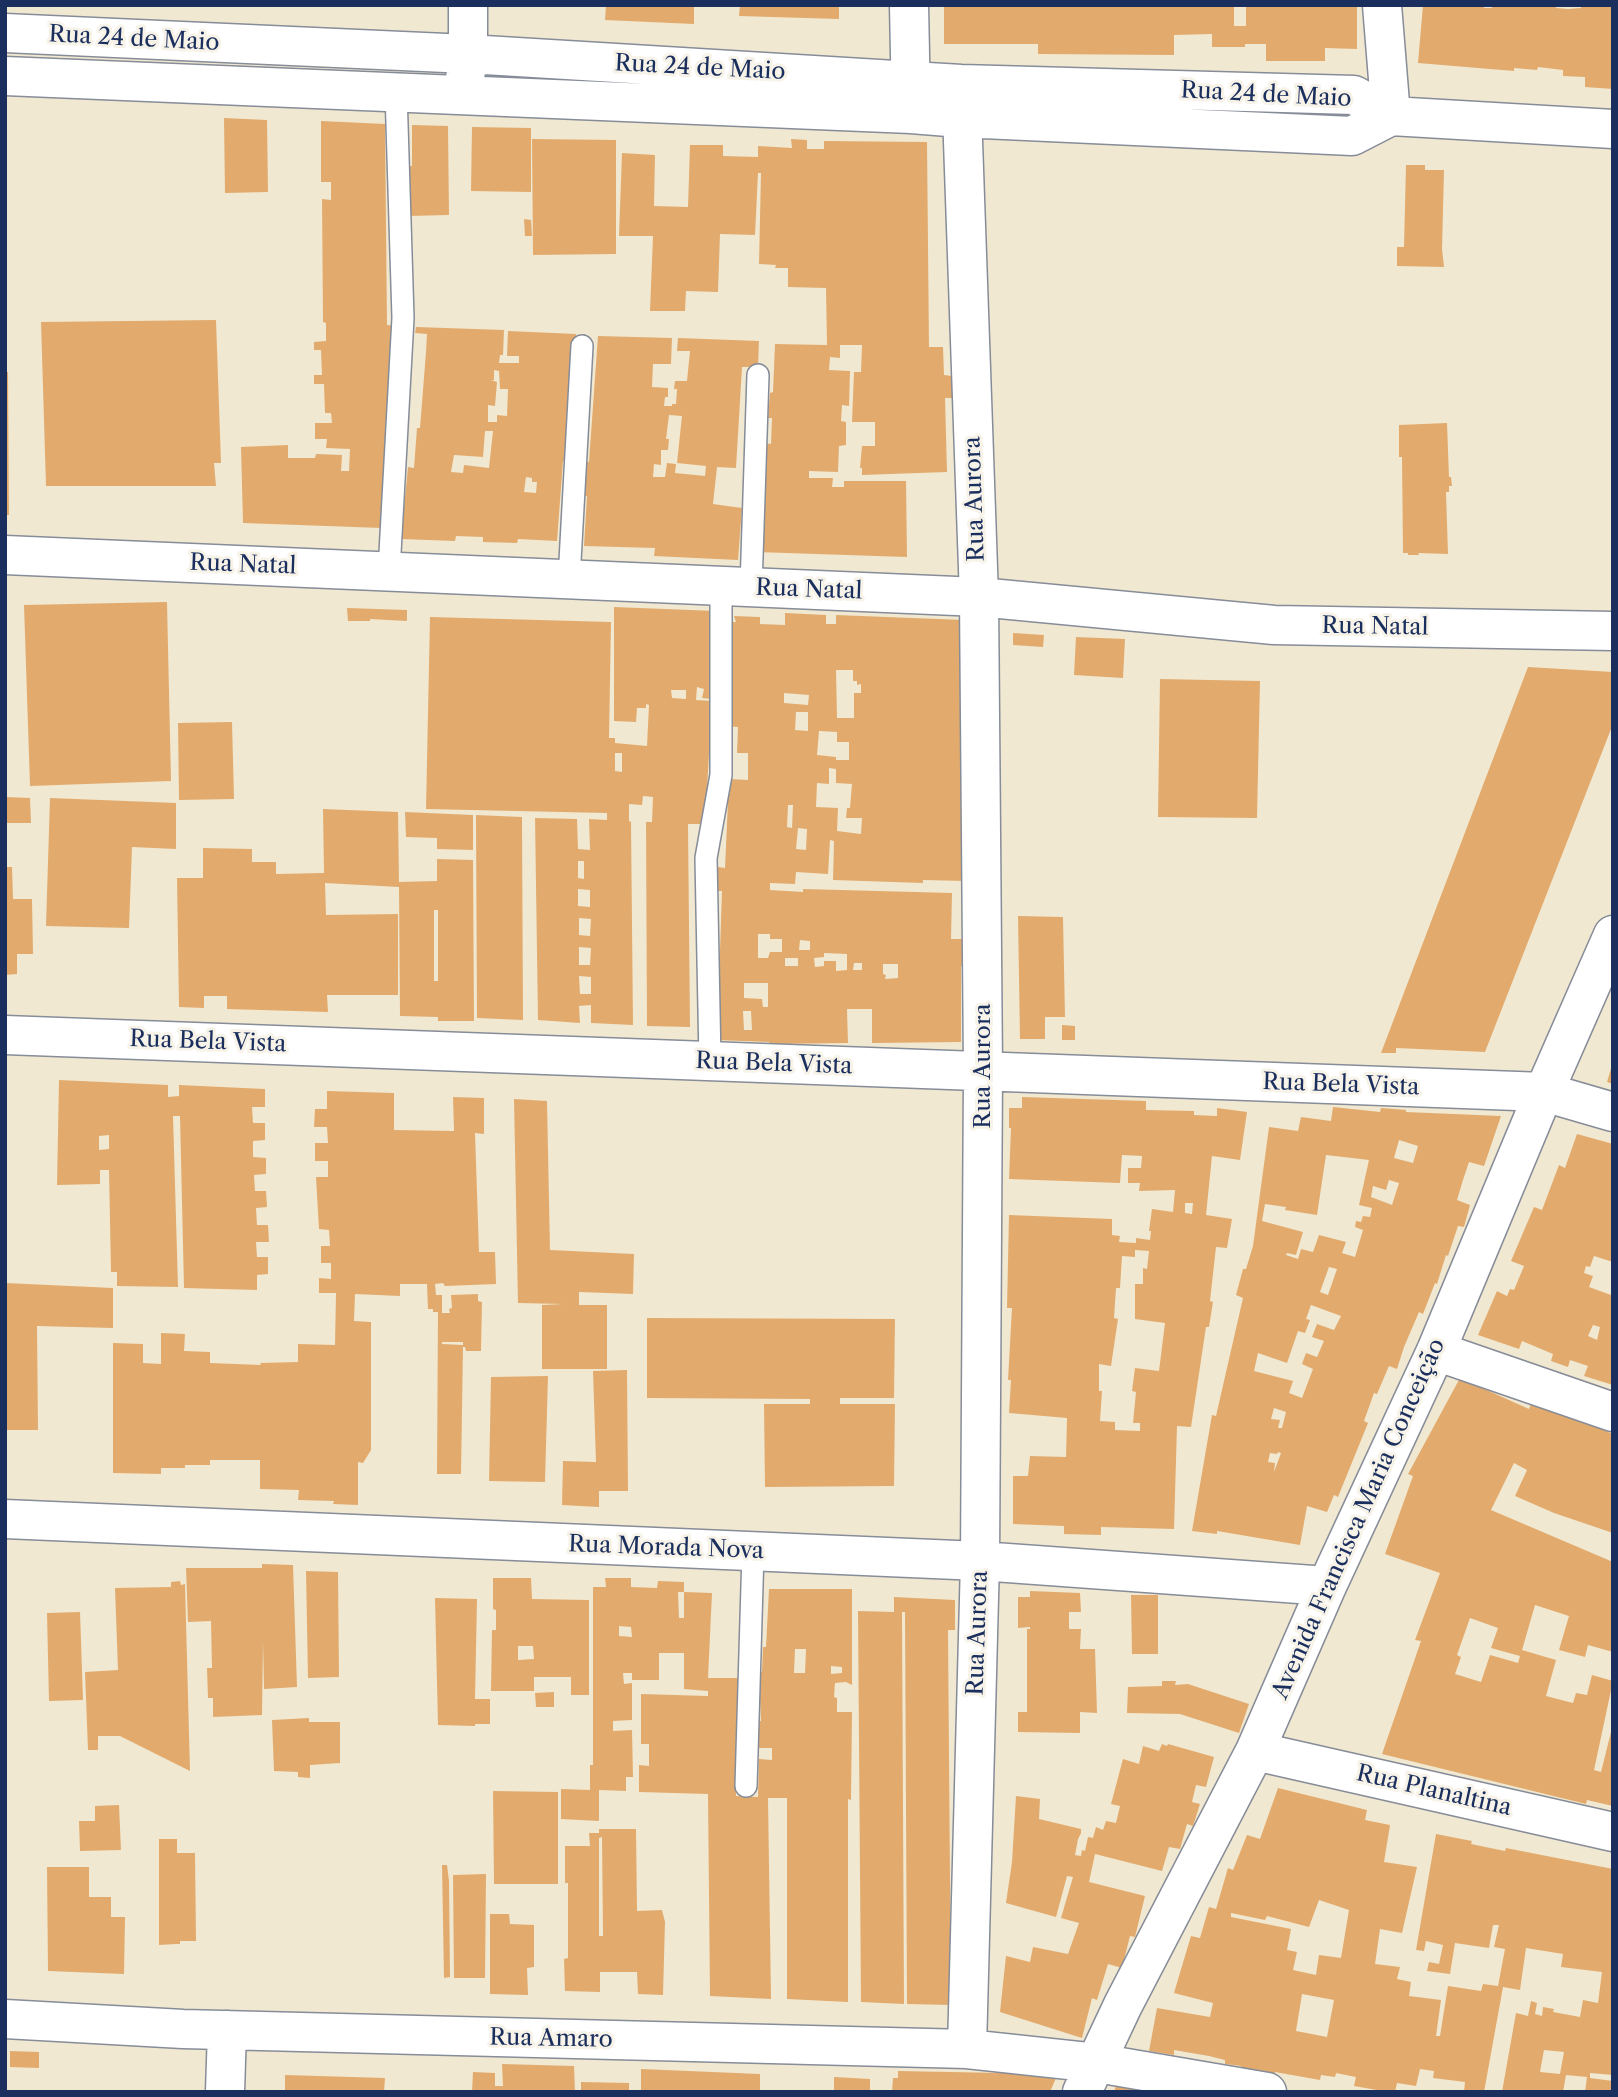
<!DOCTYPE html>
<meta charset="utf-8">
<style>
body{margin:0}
#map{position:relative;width:1618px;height:2097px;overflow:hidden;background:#f1e8d1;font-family:"Libre Caslon Text",serif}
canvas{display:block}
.frame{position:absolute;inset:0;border:7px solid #1b2f5e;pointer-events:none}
</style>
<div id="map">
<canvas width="1618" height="2097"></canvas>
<div class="frame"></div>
</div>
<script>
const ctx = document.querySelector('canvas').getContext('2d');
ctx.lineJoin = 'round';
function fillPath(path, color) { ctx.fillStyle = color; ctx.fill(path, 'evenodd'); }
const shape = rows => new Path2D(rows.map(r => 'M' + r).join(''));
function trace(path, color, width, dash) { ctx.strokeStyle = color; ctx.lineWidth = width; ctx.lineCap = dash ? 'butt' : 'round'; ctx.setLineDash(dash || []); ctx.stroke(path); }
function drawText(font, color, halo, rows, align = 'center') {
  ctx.font = font + ' "Libre Caslon Text",serif'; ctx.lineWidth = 6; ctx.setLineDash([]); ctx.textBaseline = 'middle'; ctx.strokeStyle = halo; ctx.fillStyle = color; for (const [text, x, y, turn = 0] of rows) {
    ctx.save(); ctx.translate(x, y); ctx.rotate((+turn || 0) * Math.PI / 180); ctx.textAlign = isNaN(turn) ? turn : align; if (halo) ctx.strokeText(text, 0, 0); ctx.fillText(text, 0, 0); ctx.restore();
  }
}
fillPath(shape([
 [606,5,694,5,694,24,605,20],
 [740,5,839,5,839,19,739,16],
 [944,5,1234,5,1234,26,1246,26,1246,5,1357,5,1357,49,1325,48,1325,61,1266,61,1266,44,1245,44,1245,47,1212,47,1212,34,1174,35,1174,55,1038,54,1038,44,944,44],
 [1423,5,1484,5,1484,8,1492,8,1492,5,1544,7,1544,5,1556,5,1556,8,1568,9,1581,8,1581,5,1612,5,1611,22,1613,22,1613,89,1585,87,1585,77,1563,76,1563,70,1538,67,1537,70,1514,68,1514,71,1418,63],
 [224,118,267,120,268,192,225,193],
 [321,121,385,124,387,325,396,326,382,528,243,523,241,447,288,445,288,458,315,458,316,454,342,455,341,471,349,471,350,449,326,448,327,439,315,439,315,423,332,423,331,413,325,413,324,384,314,384,314,375,322,375,321,350,314,350,314,342,326,341,326,323,323,322,322,199,331,200,331,182,321,182],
 [412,125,448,126,449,215,408,216,407,166,412,166],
 [472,127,531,128,531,192,471,191],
 [532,139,616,140,616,254,533,255],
 [791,139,807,140,807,149,824,149,824,141,927,142,929,347,943,347,944,375,952,376,952,398,945,398,947,472,862,475,862,468,860,468,862,446,875,446,875,422,852,422,854,372,861,372,862,345,840,345,840,358,830,357,829,370,850,371,849,406,842,405,841,421,846,422,846,445,839,446,838,472,809,471,809,478,833,478,832,487,844,487,844,481,906,481,907,557,756,552,764,443,771,444,772,418,768,418,770,393,773,392,775,344,827,345,826,288,788,287,788,268,775,268,776,265,759,264,761,173,758,173,755,235,720,234,718,292,686,291,685,311,650,311,653,236,619,236,622,153,655,155,654,206,688,207,690,145,723,145,723,156,758,157,758,146,792,148],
 [1406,165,1425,165,1425,170,1444,170,1442,249,1444,267,1397,266,1397,247,1404,247],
 [524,219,531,220,532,236,525,236],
 [216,320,221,463,214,463,216,486,46,486,41,322],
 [416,327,504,330,503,355,500,355,499,363,519,363,519,356,507,356,508,331,576,334,568,460,563,461,557,541,518,539,517,543,483,542,483,537,456,536,455,541,401,539,408,467,414,468,417,428,420,428,426,352,427,334,415,333],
 [494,370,499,371,500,389,508,389,507,416,497,415,497,422,488,422,488,405,495,406,497,382,491,380,494,380],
 [485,431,493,431,489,468,464,465,463,473,451,472,454,455,483,457],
 [526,477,532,478,532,482,537,482,536,493,524,492],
 [598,336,672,338,671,364,653,364,652,387,668,388,668,397,665,397,664,406,672,406,672,404,676,404,677,389,674,389,675,381,687,381,690,351,677,351,678,338,759,341,758,367,742,367,736,468,717,467,713,504,742,508,738,560,654,556,655,548,584,546,587,496,582,496,584,461,589,462],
 [669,415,682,416,677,463,706,466,705,476,675,473,676,464,667,463,665,477,653,477,654,464,661,465,661,450,668,450,669,439,666,439],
 [5,372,8,372,9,515,5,515],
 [1447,423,1449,477,1451,477,1452,486,1449,486,1449,492,1446,492,1448,554,1418,553,1419,555,1408,555,1408,553,1403,553,1402,457,1399,457,1399,425],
 [167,602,171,781,30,786,24,605],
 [614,607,716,611,712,699,702,698,704,689,697,687,696,700,712,701,705,824,688,824,690,1027,647,1026,646,822,652,822,653,797,643,796,642,805,629,804,629,821,631,822,633,1025,591,1023,591,1005,579,1006,580,1023,538,1020,535,818,577,819,578,849,590,850,589,819,607,820,607,813,426,809,430,617,611,622,609,738,615,738,615,743,647,746,649,705,646,704,646,708,637,708,636,722,614,721],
 [671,690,686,690,686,699,672,698],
 [615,753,622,753,622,772,615,771],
 [578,861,584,861,584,879,578,878],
 [578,889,590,890,590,907,578,906],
 [579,918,591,919,590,936,579,935],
 [579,947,591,948,590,965,579,965],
 [579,976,591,977,591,994,580,994],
 [347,608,407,610,407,621,370,619,370,621,348,621],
 [785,613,826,615,826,624,836,624,836,615,964,620,966,881,923,880,923,883,833,880,834,841,830,840,828,874,796,872,795,884,770,883,770,890,803,892,803,889,952,893,951,939,965,939,965,966,961,966,961,1042,872,1043,872,1009,847,1009,848,1043,769,1044,769,1042,717,1040,722,891,717,891,718,867,725,868,729,779,748,780,748,753,737,753,738,727,727,726,727,622,736,622,734,616,760,617,760,624,785,625],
 [836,670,853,670,853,681,857,681,857,685,861,684,861,693,854,693,854,718,837,718],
 [784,693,809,695,808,705,784,703],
 [796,712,808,712,808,731,795,730],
 [819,731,837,732,837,742,849,742,849,760,836,760,836,757,817,755],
 [829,768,836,769,836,783,852,784,850,808,847,808,846,818,862,818,861,834,837,831,838,808,816,807,817,783,829,784],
 [788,805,793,805,792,828,787,827],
 [798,828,807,829,806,850,796,849],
 [758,934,770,934,770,939,782,939,782,952,770,952,768,958,758,958],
 [800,940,810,941,810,950,799,950],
 [824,953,847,954,847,970,836,971,836,961,824,961,824,966,815,967,814,958,824,957],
 [785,958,798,958,798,966,785,966],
 [854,963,862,963,862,970,853,970],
 [883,964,898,964,898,978,885,979,886,975,883,974],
 [744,983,768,983,768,1007,763,1007,762,999,744,998],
 [743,1011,751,1011,752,1030,744,1030],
 [1013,633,1044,635,1043,647,1013,645],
 [1076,637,1125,639,1123,678,1074,675],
 [1528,667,1613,672,1613,724,1485,1052,1396,1048,1396,1053,1381,1053],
 [1160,679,1260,681,1257,818,1158,817],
 [232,722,234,799,179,800,178,723],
 [5,797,30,798,31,823,5,823],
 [50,798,176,803,176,849,132,847,129,928,46,926],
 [323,809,398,812,399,882,437,881,437,859,473,860,474,1021,438,1021,438,1017,400,1016,399,887,325,883,326,915,398,914,398,995,327,995,328,1012,227,1009,227,996,204,996,204,1008,179,1007,177,878,203,878,203,848,252,849,252,862,276,862,276,874,324,873],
 [434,910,438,910,438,981,434,981],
 [405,812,473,815,473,850,437,849,437,838,406,837],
 [476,815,522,817,523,1020,477,1018],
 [5,867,12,867,13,899,32,899,33,954,17,954,17,974,5,975],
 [1018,916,1063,917,1065,1017,1045,1017,1045,1039,1020,1039],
 [1062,1025,1075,1026,1075,1040,1062,1040],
 [1612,1065,1613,1065,1613,1084,1607,1082],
 [59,1080,168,1085,168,1097,179,1096,179,1085,265,1089,265,1107,252,1107,253,1123,265,1123,265,1140,253,1141,253,1157,266,1158,266,1174,254,1175,255,1191,266,1191,267,1207,256,1208,257,1225,268,1225,269,1242,256,1242,257,1257,268,1257,268,1274,257,1275,257,1290,184,1288,180,1116,173,1116,178,1287,117,1286,117,1272,111,1272,109,1170,100,1170,100,1184,57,1185],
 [109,1135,109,1149,99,1150,99,1136],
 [327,1091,394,1093,394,1130,454,1131,453,1097,484,1098,484,1134,475,1133,479,1252,495,1252,496,1284,445,1286,443,1283,435,1284,436,1295,442,1295,442,1313,450,1313,449,1309,452,1308,451,1295,478,1294,478,1301,482,1302,481,1351,466,1351,465,1347,463,1347,461,1474,437,1474,438,1312,433,1312,433,1309,428,1309,427,1284,400,1284,400,1296,355,1294,354,1321,371,1322,371,1450,363,1463,358,1462,358,1505,333,1504,334,1501,298,1500,299,1490,260,1489,260,1460,210,1460,210,1465,185,1465,185,1468,161,1468,161,1474,113,1473,113,1343,143,1344,143,1363,161,1364,161,1333,185,1334,184,1351,210,1352,210,1363,261,1365,260,1363,298,1362,298,1344,335,1345,336,1293,319,1293,319,1278,331,1279,331,1263,321,1263,321,1246,330,1246,329,1230,319,1229,316,1177,328,1177,328,1161,315,1161,315,1143,328,1143,327,1127,314,1127,315,1109,327,1109],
 [442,1342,463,1342,463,1345,442,1344],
 [1022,1097,1146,1101,1146,1110,1194,1111,1194,1115,1217,1116,1217,1108,1247,1112,1240,1160,1212,1156,1206,1215,1232,1219,1227,1248,1216,1247,1210,1301,1213,1302,1209,1327,1206,1327,1191,1427,1177,1426,1174,1529,1101,1527,1101,1535,1064,1534,1064,1526,1013,1524,1013,1476,1028,1476,1030,1456,1066,1457,1067,1418,1009,1413,1011,1380,1008,1380,1012,1308,1007,1308,1009,1215,1112,1219,1112,1235,1120,1236,1119,1242,1136,1243,1136,1238,1150,1240,1151,1231,1149,1231,1152,1209,1173,1212,1175,1190,1139,1191,1140,1183,1128,1183,1128,1168,1141,1168,1142,1156,1122,1155,1120,1183,1009,1179,1011,1128,1009,1128,1009,1108,1022,1108],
 [1185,1203,1193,1203,1192,1214,1185,1213],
 [1135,1250,1149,1251,1147,1269,1143,1268,1143,1284,1135,1284,1135,1319,1165,1323,1159,1371,1135,1368,1132,1391,1136,1392,1133,1423,1140,1423,1140,1431,1115,1430,1115,1422,1100,1421,1102,1391,1099,1391,1099,1364,1111,1366,1118,1319,1114,1318,1116,1288,1120,1288,1122,1256,1135,1257],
 [514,1099,547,1101,550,1250,634,1254,633,1294,579,1292,579,1305,607,1305,607,1369,542,1369,542,1305,563,1304,518,1303],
 [1333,1107,1380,1112,1381,1108,1406,1110,1406,1112,1501,1116,1484,1166,1469,1162,1463,1180,1457,1200,1470,1205,1464,1227,1458,1226,1448,1256,1446,1255,1437,1284,1435,1283,1423,1314,1419,1312,1404,1347,1397,1369,1389,1366,1377,1394,1374,1393,1364,1421,1368,1423,1338,1497,1334,1495,1327,1512,1307,1506,1300,1545,1217,1531,1217,1534,1192,1531,1212,1415,1216,1416,1243,1298,1236,1295,1243,1269,1246,1269,1253,1246,1269,1127,1298,1131,1301,1117,1331,1121],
 [1399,1140,1418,1146,1413,1163,1394,1158],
 [1326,1155,1369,1160,1359,1205,1372,1208,1370,1217,1363,1216,1361,1222,1356,1221,1355,1227,1363,1230,1355,1257,1342,1253,1346,1242,1319,1235,1313,1252,1301,1249,1298,1259,1286,1255,1287,1253,1296,1255,1303,1232,1262,1221,1265,1204,1286,1207,1285,1210,1317,1215],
 [1389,1180,1399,1183,1392,1205,1371,1197,1373,1186,1386,1190],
 [1329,1267,1337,1269,1328,1295,1320,1292],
 [1311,1305,1341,1316,1334,1330,1317,1324,1312,1337,1324,1341,1317,1357,1306,1353,1302,1364,1313,1369,1302,1398,1289,1393,1293,1381,1254,1371,1258,1353,1287,1363,1298,1331,1305,1333,1310,1320,1306,1319],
 [1274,1408,1286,1412,1282,1428,1278,1428,1280,1420,1271,1419],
 [1278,1452,1281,1453,1274,1472,1275,1463,1268,1462,1270,1453,1277,1454],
 [1577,1134,1613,1144,1613,1262,1594,1256,1590,1267,1586,1266,1584,1273,1593,1276,1589,1287,1611,1295,1613,1290,1613,1385,1584,1376,1588,1366,1570,1360,1568,1367,1551,1361,1553,1354,1522,1341,1519,1349,1478,1335,1497,1291,1507,1296,1510,1289,1514,1290,1524,1266,1511,1261,1534,1207,1542,1210,1559,1165,1565,1168],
 [1593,1325,1600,1327,1597,1340,1588,1336],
 [5,1283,113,1288,113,1328,37,1326,38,1430,5,1430],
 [647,1318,895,1319,894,1398,840,1398,840,1404,895,1404,894,1486,765,1487,764,1404,810,1404,810,1399,647,1398],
 [627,1370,628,1491,599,1491,599,1507,562,1505,563,1461,596,1462,593,1371],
 [548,1376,545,1482,489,1481,491,1377],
 [1460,1378,1529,1409,1532,1401,1613,1434,1613,1533,1554,1513,1515,1496,1527,1470,1514,1463,1491,1510,1613,1562,1613,1652,1588,1645,1585,1657,1559,1650,1569,1616,1535,1605,1522,1650,1556,1660,1546,1696,1573,1703,1576,1693,1587,1695,1592,1675,1613,1681,1594,1770,1601,1772,1613,1724,1613,1806,1587,1800,1586,1804,1382,1754,1421,1641,1415,1640,1440,1573,1385,1554,1413,1476,1408,1474],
 [1470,1618,1498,1628,1491,1648,1520,1656,1518,1663,1490,1655,1481,1682,1455,1674,1461,1657,1457,1655],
 [262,1564,293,1565,297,1687,264,1689,263,1641,262,1715,213,1717,213,1698,208,1698,207,1668,212,1668,211,1621,188,1622,186,1568,262,1568],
 [306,1571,338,1572,339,1677,308,1678],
 [493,1578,531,1578,532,1599,589,1600,589,1695,571,1695,571,1677,534,1677,534,1691,491,1691,492,1630,496,1630,496,1610,493,1609],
 [518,1646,533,1646,534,1659,518,1660],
 [605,1578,631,1578,631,1587,657,1588,658,1581,684,1582,684,1592,678,1592,679,1618,684,1618,684,1592,712,1593,708,1678,738,1678,736,1796,758,1797,759,1759,772,1760,772,1748,755,1748,756,1721,761,1721,760,1698,756,1698,757,1672,762,1672,763,1647,766,1647,769,1589,852,1589,852,1685,846,1682,835,1683,834,1697,837,1698,837,1712,852,1712,851,1800,848,1799,848,2002,787,1999,787,1798,768,1798,771,1999,710,1996,708,1794,639,1792,639,1765,649,1766,649,1744,641,1744,641,1694,708,1696,708,1691,684,1689,684,1653,659,1653,659,1680,632,1680,632,1673,623,1673,624,1684,632,1683,632,1720,613,1721,613,1731,632,1730,633,1777,626,1777,626,1791,599,1790,599,1821,561,1819,561,1789,590,1790,590,1765,593,1765,593,1587,606,1587],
 [619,1626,631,1627,632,1637,619,1636],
 [795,1649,806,1649,805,1673,794,1673],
 [831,1666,842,1667,842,1673,831,1674],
 [180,1581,181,1585,185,1584,190,1771,120,1736,98,1736,98,1750,88,1750,85,1672,118,1670,115,1588,171,1587,171,1582],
 [1030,1591,1080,1593,1081,1612,1069,1612,1069,1629,1081,1629,1080,1649,1095,1649,1097,1713,1080,1712,1080,1733,1018,1732,1018,1712,1027,1712,1027,1629,1030,1629,1030,1627,1018,1628,1018,1597,1030,1597],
 [1131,1595,1158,1595,1158,1654,1132,1654],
 [894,1597,955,1600,955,1630,948,1630,951,2005,907,2004,905,1612,902,1612,904,2004,861,2002,858,1611,894,1612],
 [435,1598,477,1599,475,1699,490,1699,490,1724,475,1724,475,1726,438,1725],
 [80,1612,83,1700,49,1701,47,1613],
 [1162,1681,1176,1681,1175,1685,1188,1684,1249,1704,1239,1733,1180,1714,1127,1713,1128,1687,1162,1686],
 [554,1692,554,1707,536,1707,535,1693],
 [309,1718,309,1722,340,1722,340,1763,310,1765,310,1778,298,1777,298,1772,274,1771,272,1720],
 [1162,1744,1167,1746,1168,1744,1214,1757,1206,1787,1196,1785,1192,1802,1200,1804,1193,1826,1187,1824,1180,1849,1169,1847,1162,1871,1095,1854,1089,1882,1145,1896,1135,1937,1130,1936,1122,1968,1108,1964,1097,2000,1092,1998,1082,2038,1000,2012,1006,1956,1030,1962,1033,1947,1068,1954,1079,1923,1061,1918,1073,1877,1067,1876,1056,1917,1006,1903,1012,1862,1016,1796,1040,1799,1039,1819,1081,1829,1081,1833,1078,1839,1075,1855,1081,1856,1082,1850,1085,1851,1088,1837,1093,1838,1096,1827,1103,1830,1106,1821,1116,1823,1120,1806,1111,1804,1123,1759,1139,1764,1143,1746,1159,1751],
 [1278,1788,1367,1810,1365,1820,1390,1825,1384,1862,1417,1867,1402,1933,1380,1929,1375,1964,1400,1967,1397,1979,1411,1982,1409,1996,1441,2000,1436,2036,1440,2036,1448,1986,1481,1991,1483,1984,1498,1986,1505,1949,1494,1947,1499,1925,1493,1925,1489,1948,1455,1943,1450,1974,1427,1971,1429,1962,1439,1964,1443,1945,1426,1941,1424,1951,1416,1950,1436,1834,1472,1841,1471,1844,1505,1851,1506,1848,1613,1869,1613,2075,1590,2073,1590,2078,1613,2081,1613,2092,1585,2092,1587,2077,1566,2075,1563,2092,1502,2092,1516,2013,1528,2016,1531,2001,1537,2003,1535,2014,1542,2016,1543,2007,1554,2009,1553,2012,1580,2017,1583,2000,1598,2003,1602,1972,1561,1967,1563,1954,1526,1948,1520,1990,1503,1987,1484,2092,1464,2092,1465,2082,1433,2078,1434,2071,1420,2069,1416,2086,1397,2083,1395,2092,1388,2092,1354,2086,1356,2077,1336,2073,1335,2077,1321,2075,1320,2080,1275,2072,1274,2077,1240,2070,1241,2066,1225,2064,1225,2060,1209,2056,1174,2050,1174,2055,1149,2051,1157,2008,1210,2017,1213,2003,1174,1993,1179,1976,1191,1936,1200,1938,1209,1907,1216,1909,1228,1868,1233,1870,1247,1835,1260,1839],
 [1319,1900,1349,1910,1341,1958,1319,1955,1316,1975,1293,1970,1297,1952,1287,1950,1291,1929,1231,1917,1231,1913,1265,1920,1267,1916,1309,1927],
 [1302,1994,1334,2000,1327,2037,1296,2031],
 [1544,2050,1564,2052,1560,2074,1540,2072],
 [493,1791,558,1792,558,1884,494,1884],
 [119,1805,121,1850,80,1851,79,1821,95,1821,95,1806],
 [599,1829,636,1829,637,1911,662,1910,665,1922,663,1995,638,1994,637,1972,600,1972,600,1992,565,1991,564,1959,568,1958,568,1883,565,1883,565,1846,590,1846,589,1833,599,1833],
 [602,1837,603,1936,599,1936,599,1838],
 [159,1839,177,1839,177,1853,195,1853,196,1941,180,1941,180,1944,176,1944,159,1945],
 [442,1865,447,1865,449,1881,450,1977,444,1978],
 [47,1867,89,1867,89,1897,111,1897,111,1917,125,1917,124,1974,48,1971],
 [486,1874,485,1978,454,1978,453,1875],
 [490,1914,509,1914,510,1924,534,1925,534,1967,527,1968,528,1995,490,1994],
 [10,2051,39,2052,39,2068,10,2067],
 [502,2064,574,2066,575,2092,472,2092,473,2072,495,2073,495,2086,503,2086],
 [641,2069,760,2074,760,2092,641,2092],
 [898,2071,1055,2074,1056,2078,1050,2092,892,2092,893,2078,898,2078],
 [285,2075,385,2078,384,2092,285,2092],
 [834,2077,870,2079,870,2092,834,2092],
 [581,2082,629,2083,629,2092,581,2092],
 [1116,2085,1152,2092,1114,2092]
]), '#e2ab6d');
const lane = shape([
 [389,571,403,318,396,92],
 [569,579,582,346],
 [751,587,758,375],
 [710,1061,706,858,721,775,721,586],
 [746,1786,753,1552]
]);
const street = shape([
 [909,5,911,105],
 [1382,5,1391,116],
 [5,33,468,54,961,84,1354,95,1391,116,1613,129],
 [5,76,911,114,961,118,1352,136,1391,116],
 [465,79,468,54,468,5],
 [961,84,979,597,983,1071,980,1561,967,2049],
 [5,555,979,597,1274,625,1613,631],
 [5,1035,1544,1092,1613,1112],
 [1436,1351,1613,1412],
 [5,1519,980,1561,1327,1586],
 [1255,1751,1613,1832],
 [5,2019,183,2029,967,2049,1097,2063,1267,2092],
 [225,2092,227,2030],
 [1082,2092,1123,2005,1255,1751,1327,1586,1436,1351,1544,1092,1613,935]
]);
trace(lane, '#868c98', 24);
trace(street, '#868c98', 41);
trace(lane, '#fff', 21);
trace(street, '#fff', 38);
drawText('23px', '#1b2f5e', '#f7f3e8', [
 ["Rua 24 de Maio",134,39,3],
 ["Rua 24 de Maio",700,68,3],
 ["Rua 24 de Maio",1266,95,3],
 ["Rua Aurora",975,499,-92],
 ["Rua Natal",243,565,2],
 ["Rua Natal",809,590,2],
 ["Rua Natal",1375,627,1],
 ["Rua Bela Vista",208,1042,2],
 ["Rua Bela Vista",774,1064,2],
 ["Rua Aurora",983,1066,-90],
 ["Rua Bela Vista",1341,1085,2],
 ["Avenida Francisca Maria Conceição",1359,1519,-66],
 ["Rua Morada Nova",666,1548,2],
 ["Rua Aurora",978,1633,-88],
 ["Rua Planaltina",1434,1791,13],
 ["Rua Amaro",551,2039,1]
]);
</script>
